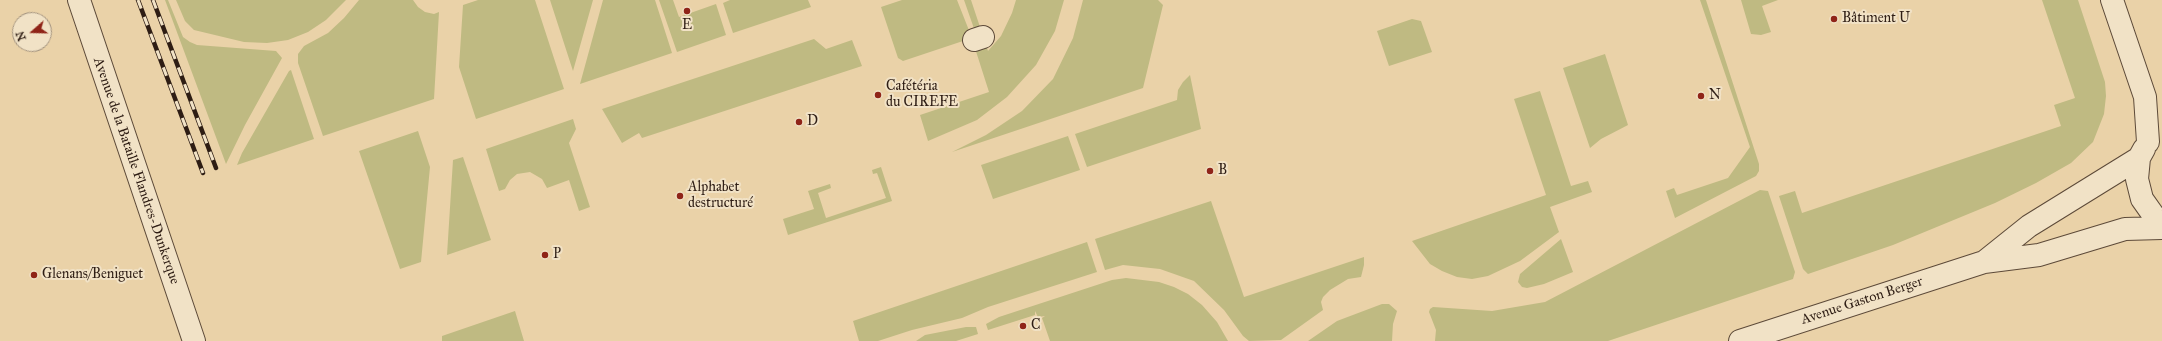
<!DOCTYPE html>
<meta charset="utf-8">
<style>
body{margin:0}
#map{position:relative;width:2162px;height:341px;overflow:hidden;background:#ead2a8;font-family:"IM FELL Great Primer",serif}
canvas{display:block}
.north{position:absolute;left:12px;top:12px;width:40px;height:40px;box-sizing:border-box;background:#f1e2c6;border:1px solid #a3937f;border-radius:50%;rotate:250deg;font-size:11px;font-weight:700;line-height:16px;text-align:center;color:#2e1d14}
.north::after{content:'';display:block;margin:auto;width:14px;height:18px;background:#8f2418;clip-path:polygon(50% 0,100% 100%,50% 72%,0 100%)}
</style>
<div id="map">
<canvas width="2162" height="341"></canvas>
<div class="north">N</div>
</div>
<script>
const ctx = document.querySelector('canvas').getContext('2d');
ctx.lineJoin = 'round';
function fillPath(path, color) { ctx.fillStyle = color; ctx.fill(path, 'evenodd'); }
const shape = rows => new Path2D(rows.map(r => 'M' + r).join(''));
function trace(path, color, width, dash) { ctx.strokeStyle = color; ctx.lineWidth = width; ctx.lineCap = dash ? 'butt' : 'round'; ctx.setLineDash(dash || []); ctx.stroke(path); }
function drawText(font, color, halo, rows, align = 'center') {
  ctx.font = font + ' "IM FELL Great Primer",serif'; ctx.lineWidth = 4; ctx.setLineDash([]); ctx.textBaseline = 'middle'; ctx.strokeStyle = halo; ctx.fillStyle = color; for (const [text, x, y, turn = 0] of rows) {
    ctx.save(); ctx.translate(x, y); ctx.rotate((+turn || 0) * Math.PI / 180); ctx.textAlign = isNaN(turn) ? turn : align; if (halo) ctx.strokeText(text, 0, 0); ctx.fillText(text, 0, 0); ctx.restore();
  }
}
fillPath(shape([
 [165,0,168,0,183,37,190,42,197,45,276,51,282,58,245,125,226,164],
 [176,0,346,0,326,20,308,32,288,40,267,43,244,42,194,30,185,21],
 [359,0,413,0,418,7,425,12,434,14,439,12,434,99,323,136,298,63,298,54,304,46,328,33,344,18],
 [478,0,535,0,564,89,476,119,459,67,463,5],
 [550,0,593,0,573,71],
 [603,0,655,0,672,53,580,84],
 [659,0,673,0,679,17,716,4,726,35,677,52],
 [730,0,808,0,811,7,733,33,723,3],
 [902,0,957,0,972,38,903,61,898,58,881,7],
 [964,0,971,0,988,51,1001,36,1012,13,1016,0,1064,0,1055,31,1036,65,1007,97,977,120,928,141,920,115,989,92,973,42,978,40],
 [1083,0,1158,0,1163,5,1143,88,952,152,986,135,1022,111,1053,79,1073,38],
 [1700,0,1706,0,1759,164,1759,171,1756,176,1675,218,1666,191,1674,188,1677,195,1728,178,1750,147],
 [1741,0,1778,0,1762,6,1771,32,1761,35,1751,34],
 [2042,0,2078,0,2105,82,2106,96,2104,114,2093,142,2071,163,2036,183,1995,203,1893,245,1808,274,1803,269,1779,196,1795,191,1802,213,2061,126,2054,105,2075,98],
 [1412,19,1421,21,1432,52,1389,66,1377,31],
 [814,39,826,49,852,40,862,66,642,138,639,133,622,143,602,109],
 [1605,54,1628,125,1601,139,1590,148,1563,68],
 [291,70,314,139,237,165,242,153,289,71],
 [1190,75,1201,129,1087,167,1075,134,1177,100,1178,90,1183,82],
 [1540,91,1571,186,1588,181,1592,192,1550,207,1559,232,1520,261,1488,276,1472,279,1457,277,1442,271,1430,264,1412,241,1546,195,1514,99],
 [573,119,576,129,569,143,590,207,579,211,569,180,547,188,542,179,530,172,517,174,510,180,505,189,499,191,486,149],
 [418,131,430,167,421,262,400,269,359,151],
 [1068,136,1080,170,993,199,981,165],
 [463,157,491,240,447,255,453,160],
 [881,167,892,201,788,235,783,219,814,209,808,191,830,184,831,188,818,193,826,218,886,198,877,173,873,174,872,170],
 [1760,190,1768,191,1795,272,1793,279,1608,341,1435,341,1436,330,1429,312,1430,309,1433,307,1492,311,1545,302],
 [1211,201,1244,297,1364,257,1364,265,1361,277,1348,279,1330,290,1323,297,1321,302,1323,310,1281,340,1249,341,1243,336,1224,310,1194,281,1160,269,1123,265,1105,270,1095,239],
 [1561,239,1573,272,1544,284,1527,288,1522,287,1518,282,1520,274],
 [1087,242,1097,272,988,307,962,318,912,330,878,341,859,341,853,321],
 [1126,278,1159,282,1174,287,1188,294,1202,305,1217,322,1228,341,1050,341,1042,318,1045,316,1038,317,1035,311,1035,315,988,330,986,324,999,317,1112,280],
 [1382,304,1389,304,1397,311,1393,324,1392,341,1308,341,1337,321],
 [515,311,524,341,442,341,442,336],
 [966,327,976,327,978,334,956,341,916,341,925,335]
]), '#bfba82');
const minor = shape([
 [79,0,194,341],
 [2112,0,2145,97,2148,142],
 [974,40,983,37],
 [2144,149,2139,158,2137,179,2142,199,2154,216,2162,221],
 [1984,262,2029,226,2139,158],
 [1740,341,1984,262,2039,255,2125,229,2162,228]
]);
trace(minor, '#5d4a39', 24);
trace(minor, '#f1e2c6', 22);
const rail = shape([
 [138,0,203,173],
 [153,0,216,168]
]);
trace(rail, '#2e1d14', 4.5);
trace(rail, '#f1e2c6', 3, [9]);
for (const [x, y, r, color] of [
 [687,11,4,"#8f2418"],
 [1834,19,4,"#8f2418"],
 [878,95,4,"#8f2418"],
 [1701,96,4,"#8f2418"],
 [799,122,4,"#8f2418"],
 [1210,171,4,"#8f2418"],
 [680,196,4,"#8f2418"],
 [545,255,4,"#8f2418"],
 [34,275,4,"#8f2418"],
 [1023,326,4,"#8f2418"]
]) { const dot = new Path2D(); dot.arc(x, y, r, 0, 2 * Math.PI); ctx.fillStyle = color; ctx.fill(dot); trace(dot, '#f1e2c6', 1.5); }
drawText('14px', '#2e1d14', '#f1e2c6', [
 ["Bâtiment U",1842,19],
 ["E",687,26,"center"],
 ["Cafétéria",886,87],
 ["du CIREFE",886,103],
 ["N",1709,96],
 ["D",807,122],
 ["B",1218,171],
 ["Alphabet",688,188],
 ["destructuré",688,204],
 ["P",553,255],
 ["Glenans/Beniguet",42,275],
 ["C",1031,326]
], 'left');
drawText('14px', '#2e1d14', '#f1e2c6', [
 ["Avenue de la Bataille Flandres-Dunkerque",136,171,71],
 ["Avenue Gaston Berger",1862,301,-18]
]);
</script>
